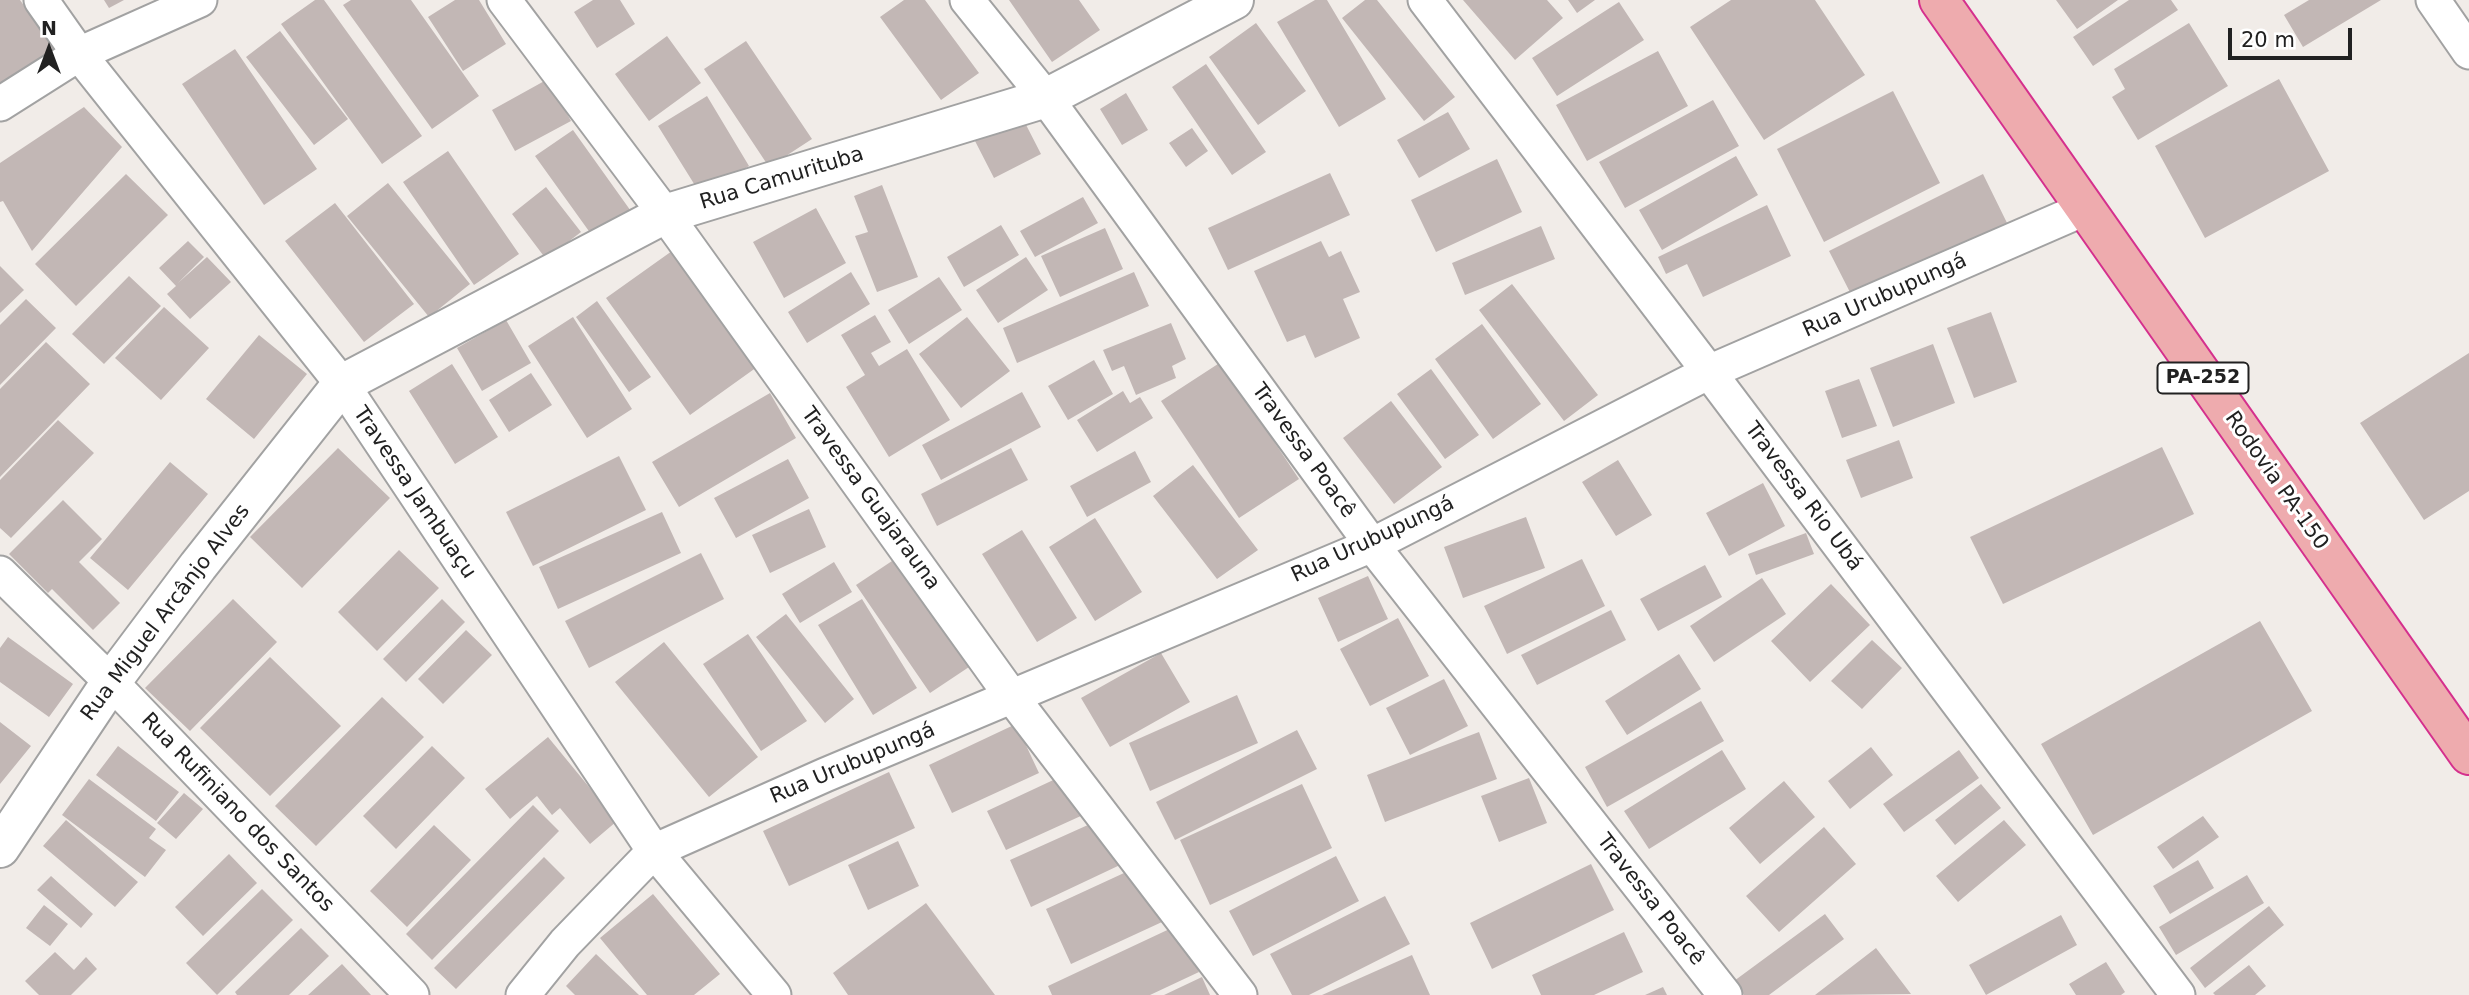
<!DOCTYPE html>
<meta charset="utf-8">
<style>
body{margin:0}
#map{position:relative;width:2469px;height:995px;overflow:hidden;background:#f1ece8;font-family:"DejaVu Sans",sans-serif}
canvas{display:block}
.north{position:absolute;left:14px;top:14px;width:70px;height:70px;-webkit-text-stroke:5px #fff;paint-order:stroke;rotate:0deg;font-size:19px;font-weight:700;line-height:28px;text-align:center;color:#212121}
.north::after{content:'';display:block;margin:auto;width:24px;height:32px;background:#212121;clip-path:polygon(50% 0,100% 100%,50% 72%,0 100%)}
.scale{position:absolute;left:2228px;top:28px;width:124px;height:32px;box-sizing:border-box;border:4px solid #212121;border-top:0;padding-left:9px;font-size:21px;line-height:24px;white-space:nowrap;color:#212121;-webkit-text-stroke:5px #fff;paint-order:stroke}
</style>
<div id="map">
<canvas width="2469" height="995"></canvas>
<div class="north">N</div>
<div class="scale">20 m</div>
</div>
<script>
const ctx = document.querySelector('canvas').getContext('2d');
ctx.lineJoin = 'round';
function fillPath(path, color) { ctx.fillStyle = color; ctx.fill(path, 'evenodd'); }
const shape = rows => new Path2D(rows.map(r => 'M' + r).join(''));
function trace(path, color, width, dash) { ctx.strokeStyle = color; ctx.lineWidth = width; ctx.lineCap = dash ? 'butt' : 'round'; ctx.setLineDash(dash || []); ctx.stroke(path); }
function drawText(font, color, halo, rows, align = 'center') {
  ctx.font = font + ' "DejaVu Sans",sans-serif'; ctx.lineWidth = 6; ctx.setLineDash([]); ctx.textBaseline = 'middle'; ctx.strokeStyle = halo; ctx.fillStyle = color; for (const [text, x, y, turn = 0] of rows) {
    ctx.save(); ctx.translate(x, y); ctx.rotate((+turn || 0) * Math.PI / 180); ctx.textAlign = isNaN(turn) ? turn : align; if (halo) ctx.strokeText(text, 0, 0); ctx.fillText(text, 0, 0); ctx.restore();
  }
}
fillPath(shape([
 [0,0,20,0,54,48,0,86],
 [104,0,124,0,109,8],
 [315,0,324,0,422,136,382,164,281,24],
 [351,0,411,0,479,96,432,129,343,5],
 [455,0,479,0,506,44,463,71,428,17],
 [593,0,620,0,635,24,597,48,574,12],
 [904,0,925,0,979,73,941,100,880,17],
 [1009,0,1079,0,1100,30,1052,62],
 [1315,0,1327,0,1386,99,1339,127,1277,22],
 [1365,0,1377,0,1455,97,1424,121,1342,18],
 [1463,0,1547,0,1563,18,1515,60],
 [1568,0,1595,0,1577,13],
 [1731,0,1815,0,1865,75,1764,140,1690,27],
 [2056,0,2118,0,2077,29],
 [2129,0,2171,0,2178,10,2093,66,2073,37],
 [2309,0,2381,0,2303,47,2284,15],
 [1619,2,1644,40,1557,96,1532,58],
 [1256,23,1306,91,1258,125,1209,57],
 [2189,23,2228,86,2138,140,2112,97,2125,89,2114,69],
 [280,31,348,119,314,145,246,57],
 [667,36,701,83,649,121,615,74],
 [746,41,812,139,769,167,704,69],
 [235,49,317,169,264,205,182,84],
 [1658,51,1688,106,1587,161,1556,105],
 [1206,64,1266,152,1232,175,1172,87],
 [548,79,571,121,515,151,492,110],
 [2279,79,2329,171,2205,238,2155,146],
 [1893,91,1940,183,1824,242,1777,149],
 [1126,93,1148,130,1122,145,1100,109],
 [707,96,749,166,701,195,658,126],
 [1713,100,1739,146,1625,208,1599,162],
 [84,107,122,147,32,251,3,201,0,202,0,163],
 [1448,112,1470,149,1419,178,1397,140],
 [1022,117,1041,154,994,178,975,141],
 [1192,128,1208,151,1186,167,1169,143],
 [573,130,633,214,596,241,535,156],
 [448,151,519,254,474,285,403,182],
 [1736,156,1758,195,1662,250,1639,210],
 [1497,159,1522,212,1436,252,1411,200],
 [1330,173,1350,215,1228,270,1208,228],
 [126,174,168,215,76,306,35,264],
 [1983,174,2009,227,1856,304,1829,251],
 [388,183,470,284,429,317,347,216],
 [882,185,918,277,877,292,855,236,868,232,854,196],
 [546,187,581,232,546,259,512,214],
 [1083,197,1098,223,1035,257,1020,231],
 [335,203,414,304,364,342,285,241],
 [1767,205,1791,256,1703,297,1687,264,1666,274,1658,257],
 [816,208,846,263,784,298,753,242],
 [1001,225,1019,255,964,287,947,257],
 [1541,226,1555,259,1465,295,1452,263],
 [1105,228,1123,269,1060,297,1041,256],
 [188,241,204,257,178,283,207,257,231,282,190,319,167,294,176,286,159,268],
 [1321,241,1329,257,1341,251,1360,292,1343,299,1360,338,1315,358,1305,335,1287,342,1254,271],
 [672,251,757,367,690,415,606,298],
 [1026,257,1048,290,998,323,976,290],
 [0,266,24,290,0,313],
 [851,272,870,304,807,343,788,312],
 [1134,272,1149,306,1017,363,1003,328],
 [129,276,161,306,104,364,72,334],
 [939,277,962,310,909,344,888,310],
 [1512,284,1598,395,1564,421,1479,310],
 [26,299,56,328,0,385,0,325],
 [597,301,651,377,629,392,576,317],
 [164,307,209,348,161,400,115,358],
 [1991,312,2017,382,1974,398,1947,328],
 [875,315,891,342,871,353,879,366,907,349,950,420,889,457,846,387,865,375,841,335],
 [573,317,632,409,587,438,528,346],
 [967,317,1010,371,961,408,919,354],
 [506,320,531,363,482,391,457,348],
 [1171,323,1186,359,1172,366,1176,378,1136,395,1124,366,1112,371,1103,350],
 [1482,324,1541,404,1493,439,1435,359],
 [259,335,307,374,254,439,206,399],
 [46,342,90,384,0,477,0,389],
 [1933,344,1955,403,1893,427,1870,368],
 [2469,353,2469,491,2424,520,2360,423],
 [1094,360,1113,394,1068,420,1048,386],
 [1221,362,1299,479,1239,518,1161,401],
 [452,364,498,437,455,464,409,391],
 [1431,369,1479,435,1445,459,1397,394],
 [531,373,552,405,509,432,489,400],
 [1859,379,1877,426,1842,438,1825,391],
 [1123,391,1130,403,1140,397,1153,418,1097,452,1077,420],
 [1022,392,1041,427,941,480,922,445],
 [770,393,796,438,679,507,652,462],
 [1391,401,1442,467,1394,504,1343,438],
 [58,420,94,453,11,538,0,528,0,480],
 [1899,440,1913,478,1861,498,1846,460],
 [2162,447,2194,514,2003,604,1970,537],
 [338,448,390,498,302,588,250,537],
 [1011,448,1028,480,937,526,921,494],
 [1135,451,1151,482,1087,517,1070,486],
 [619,456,646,510,533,566,506,512],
 [788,459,809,498,736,538,714,498],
 [1618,460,1652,515,1616,536,1582,482],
 [170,462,208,494,128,590,90,558],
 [1193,465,1258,550,1217,579,1153,496],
 [1763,483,1785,526,1729,556,1706,513],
 [63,500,102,539,79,562,120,603,93,630,52,589,48,593,9,554],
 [809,509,826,547,770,573,752,535],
 [662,512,681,553,558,609,539,567],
 [1526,517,1545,568,1463,598,1444,547],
 [1095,518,1142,592,1095,621,1049,547],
 [1022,530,1077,618,1037,642,982,554],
 [1806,533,1814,554,1756,575,1748,554],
 [399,550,439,588,377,651,338,612],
 [701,553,724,599,589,668,565,621],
 [904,553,978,661,930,693,856,585],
 [1582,559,1605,606,1507,654,1484,606],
 [834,562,852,592,800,623,782,594],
 [1705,565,1722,597,1658,631,1640,599],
 [1368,576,1388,619,1338,642,1318,598],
 [1762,578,1786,614,1714,662,1690,626],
 [1831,584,1870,625,1810,682,1771,641],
 [233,599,277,642,190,731,145,688],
 [442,599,465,622,406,682,383,659],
 [862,599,917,688,873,715,818,625],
 [1611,610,1626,640,1537,685,1521,655],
 [786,614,854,699,825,723,756,637],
 [1398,618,1429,676,1370,706,1340,649],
 [2260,621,2312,711,2093,835,2041,744],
 [466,630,492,655,443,704,418,679],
 [748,634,807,721,761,751,703,664],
 [8,637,73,684,49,717,0,682,0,648],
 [1872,640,1902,668,1862,709,1831,681],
 [664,642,758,757,709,797,615,682],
 [1161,653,1190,702,1110,747,1081,698],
 [1679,654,1701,689,1627,735,1605,701],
 [270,657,341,726,270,796,200,728],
 [1444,679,1468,726,1410,755,1386,708],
 [1237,695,1258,743,1150,791,1129,743],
 [382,697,424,737,316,846,275,806],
 [1701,701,1724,741,1607,807,1585,767],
 [0,722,31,746,0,784],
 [1016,724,1039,773,952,813,929,765],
 [1297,730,1317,769,1175,840,1156,802],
 [1479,732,1497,779,1385,822,1367,775],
 [548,737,617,821,590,844,560,808,552,815,537,796,510,819,485,789],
 [118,746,179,792,156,821,96,775],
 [432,746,465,778,396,849,363,816],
 [1871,747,1893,775,1850,809,1828,781],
 [1722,750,1746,789,1649,849,1624,811],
 [1959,750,1979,778,1904,832,1883,804],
 [889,772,915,828,789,886,763,831],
 [1064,775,1083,815,1006,850,987,811],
 [1529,778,1547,823,1499,842,1481,796],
 [89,779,156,829,149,838,166,850,145,877,62,815],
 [1784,781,1815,817,1760,864,1729,828],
 [1302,784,1332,848,1210,905,1180,840],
 [1981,784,2001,808,1955,845,1935,820],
 [184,793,203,809,176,839,157,823],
 [533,805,559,831,432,960,406,934],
 [2203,816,2219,837,2173,869,2157,847],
 [66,820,138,882,115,907,43,846],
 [1099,820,1120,865,1031,907,1010,860],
 [2004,820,2026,845,1958,902,1936,876],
 [434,825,471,860,407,927,370,891],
 [1824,827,1856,864,1779,932,1746,896],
 [898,841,919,886,868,910,848,865],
 [229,854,257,883,203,936,175,907],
 [1336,856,1359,901,1253,956,1229,911],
 [544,857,565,878,456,989,434,968],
 [2198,860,2214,888,2170,914,2153,886],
 [1591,864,1614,910,1492,969,1470,923],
 [1137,867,1162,922,1071,964,1046,909],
 [2247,875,2264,903,2176,955,2159,927],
 [51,876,93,914,81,928,37,890],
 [262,889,293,920,217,995,186,963],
 [653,894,720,974,694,995,647,995,600,938],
 [1385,896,1410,944,1309,995,1292,995,1270,954],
 [926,903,995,995,848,995,833,973],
 [44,905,68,924,50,946,26,928],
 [2269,906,2284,925,2205,988,2190,968],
 [1825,914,1844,939,1769,995,1744,995,1734,981],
 [2061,915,2077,945,1986,995,1969,965],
 [1178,925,1199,972,1150,995,1052,995,1048,986],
 [301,928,329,956,289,995,237,995,235,992],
 [1624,932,1643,972,1594,995,1541,995,1532,975],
 [1876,948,1911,994,1815,995],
 [55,952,74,970,86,957,97,969,71,995,39,995,25,981],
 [596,954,639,995,575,995,566,986],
 [1412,955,1430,995,1322,995],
 [2106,962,2125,992,2121,995,2076,995,2069,984],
 [342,964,371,995,308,995],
 [2249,965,2266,986,2255,995,2215,995,2213,993],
 [1202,977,1210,995,1164,995],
 [1663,987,1667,995,1645,995]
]), '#c2b7b5');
const minor = shape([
 [41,0,79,54,342,384,654,851,774,995],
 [504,0,665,214,1012,697,1240,995],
 [967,0,1046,98,1372,545,1725,995],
 [1425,0,1709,372,2178,995],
 [2433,0,2469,52],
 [0,104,79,54,200,0],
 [0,573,111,682,412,995],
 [523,995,565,943,654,851,825,775,1372,545,1709,372,2084,209]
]);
const tertiary = shape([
 [0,848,111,682,198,566,342,384,665,214,1046,98,1234,0]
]);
const trunk = shape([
 [1939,0,2469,755]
]);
trace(minor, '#a2a2a2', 37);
trace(tertiary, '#a2a2a2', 42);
trace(trunk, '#d5308d', 42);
trace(minor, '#fff', 33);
trace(tertiary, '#fff', 38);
trace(trunk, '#eeabae', 38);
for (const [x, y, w] of [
 [2203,378,91]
]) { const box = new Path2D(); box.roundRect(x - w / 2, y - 15.5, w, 31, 5); ctx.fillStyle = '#fff'; ctx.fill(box); trace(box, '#212121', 2); }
drawText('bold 19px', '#212121', null, [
 ["PA-252",2203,378]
]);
drawText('21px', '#212121', '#fff', [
 ["Rua Camurituba",782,179,-17],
 ["Rua Urubupungá",1885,296,-24],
 ["Travessa Poacê",1303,451,54],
 ["Rodovia PA-150",2276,481,55],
 ["Travessa Jambuaçu",414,493,56],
 ["Travessa Rio Ubá",1803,497,53],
 ["Travessa Guajarauna",870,499,54],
 ["Rua Urubupungá",1373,540,-25],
 ["Rua Miguel Arcânjo Alves",166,613,-53],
 ["Rua Urubupungá",853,764,-23],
 ["Rua Rufiniano dos Santos",237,813,46],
 ["Travessa Poacê",1650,900,52]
]);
</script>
